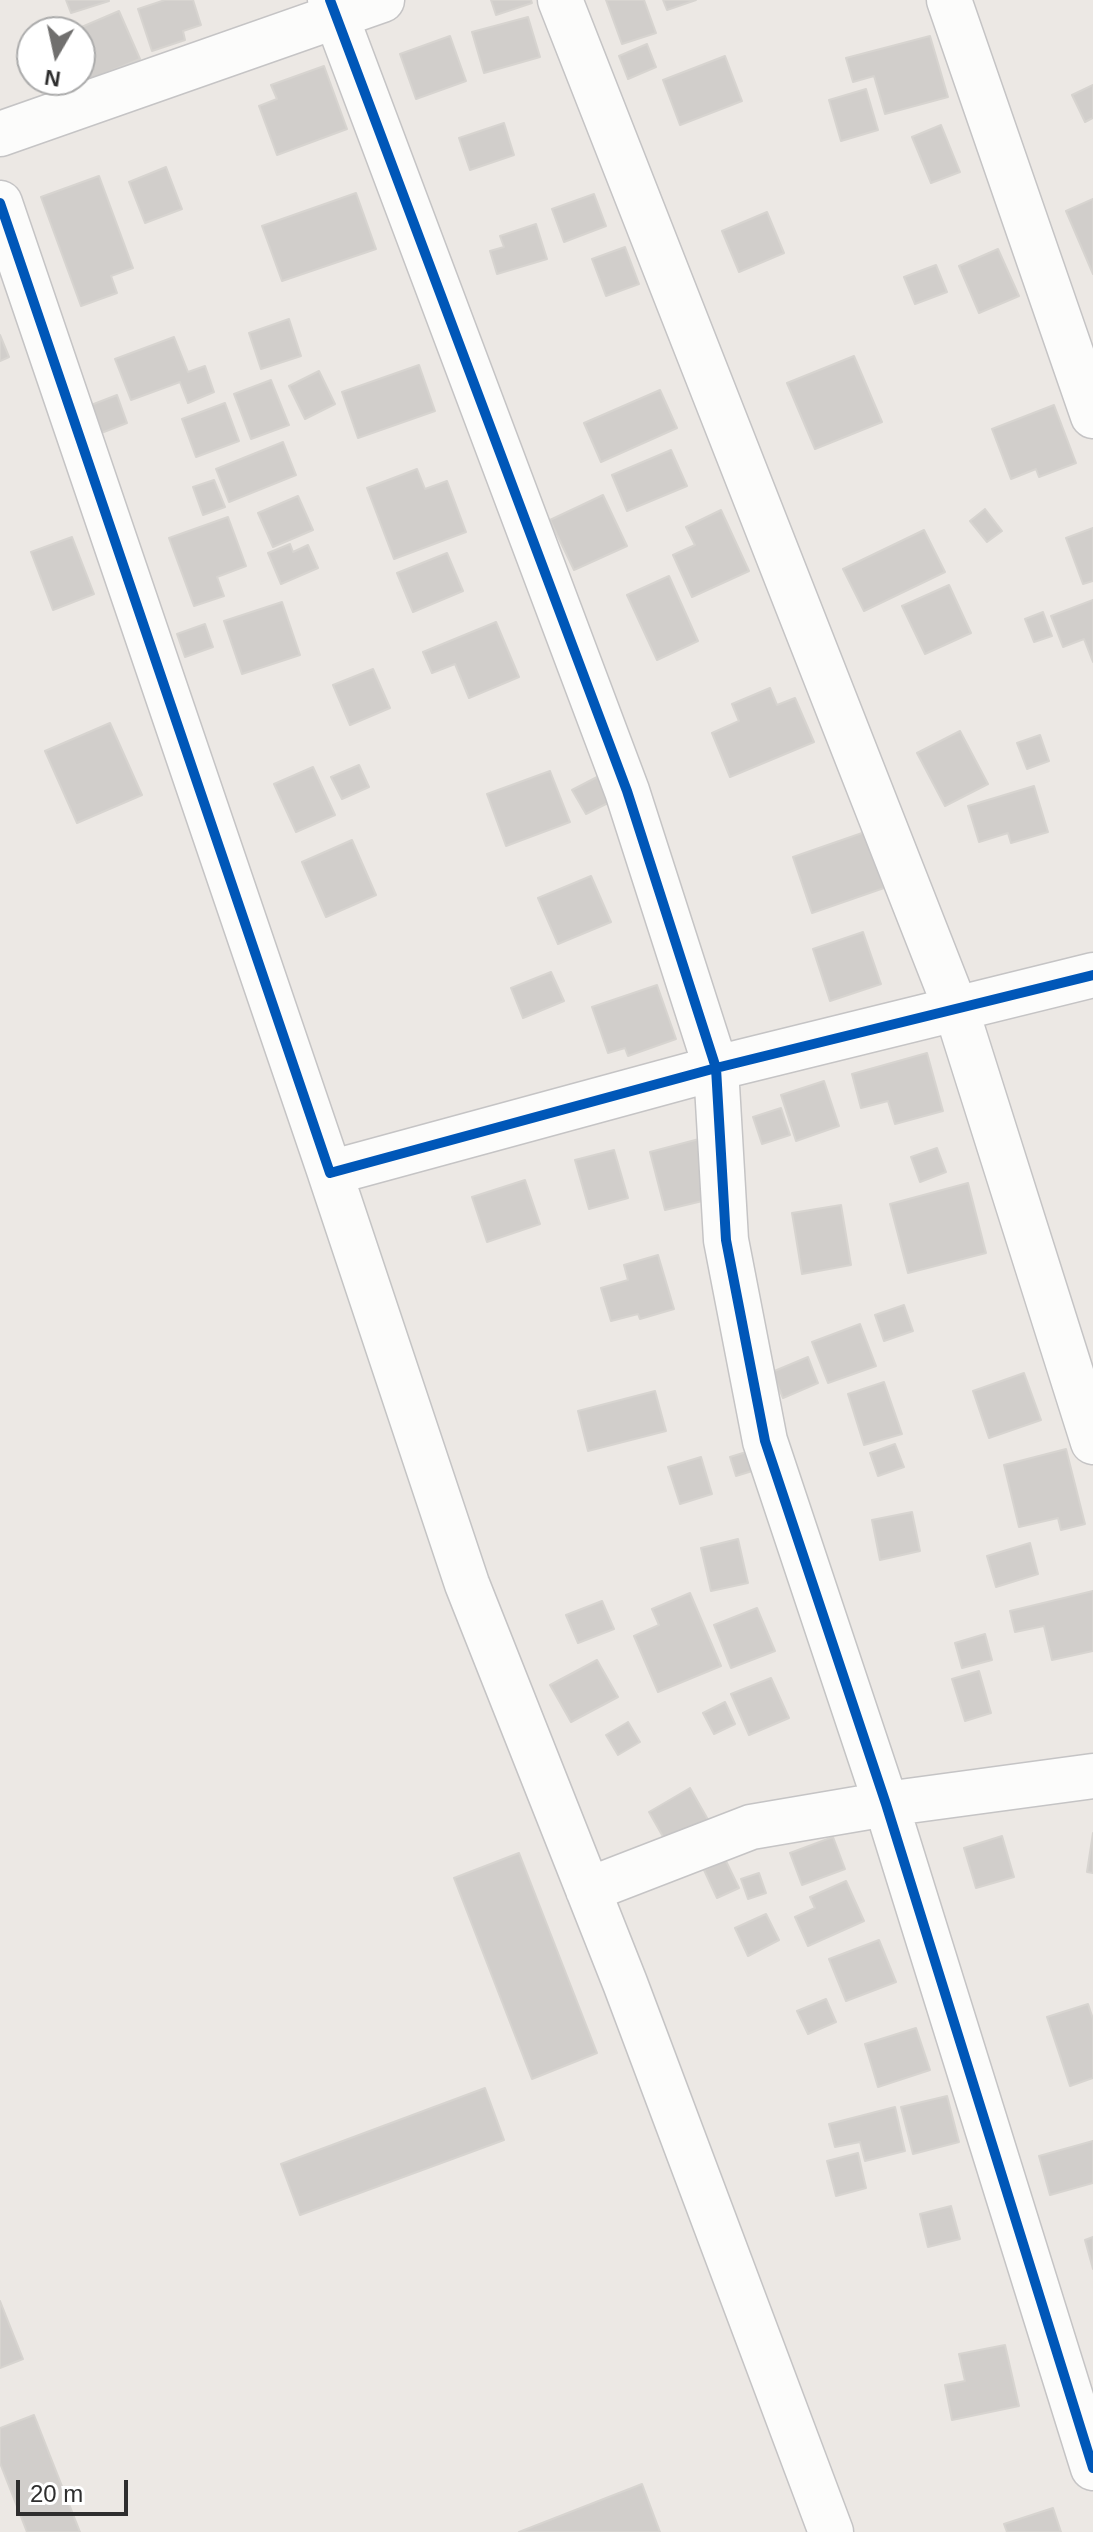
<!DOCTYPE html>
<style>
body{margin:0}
#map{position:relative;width:1093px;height:2532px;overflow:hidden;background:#ece8e4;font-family:Arial,sans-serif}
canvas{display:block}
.north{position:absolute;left:16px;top:16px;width:80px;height:80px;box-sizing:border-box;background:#fff;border:2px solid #ababab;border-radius:50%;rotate:189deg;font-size:22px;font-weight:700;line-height:32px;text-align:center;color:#2e2e2e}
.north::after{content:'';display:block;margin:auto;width:28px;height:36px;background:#706f6e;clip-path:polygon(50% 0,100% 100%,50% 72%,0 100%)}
.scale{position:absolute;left:16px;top:2480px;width:112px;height:36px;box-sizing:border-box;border:4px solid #2e2e2e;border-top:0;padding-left:10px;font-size:24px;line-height:28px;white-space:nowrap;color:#2e2e2e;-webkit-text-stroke:6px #fff;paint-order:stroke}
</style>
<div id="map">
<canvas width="1093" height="2532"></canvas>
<div class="north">N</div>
<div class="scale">20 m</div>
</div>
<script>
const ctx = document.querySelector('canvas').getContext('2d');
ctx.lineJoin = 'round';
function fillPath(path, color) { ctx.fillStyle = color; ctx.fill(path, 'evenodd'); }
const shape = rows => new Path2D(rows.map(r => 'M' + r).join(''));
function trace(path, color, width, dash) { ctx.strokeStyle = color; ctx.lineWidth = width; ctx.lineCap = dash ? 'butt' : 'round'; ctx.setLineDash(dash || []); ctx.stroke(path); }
const building = shape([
 [66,0,108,0,109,1,71,13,66,0],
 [165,0,193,0,201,25,183,31,185,40,152,51,138,9,165,0],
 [491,0,531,0,532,3,496,15,491,0],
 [606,0,644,0,656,33,622,44,606,0],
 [663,0,696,0,667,10,663,0],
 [119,11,140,59,89,80,80,59,80,32,70,32,119,11],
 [528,17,540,57,484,73,472,32,528,17],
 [450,36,466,81,416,99,400,54,450,36],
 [930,36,948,97,885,114,874,76,853,82,846,58,930,36],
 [647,44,656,67,628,79,619,56,647,44],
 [725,56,742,101,680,125,663,80,725,56],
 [324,66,347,129,277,155,259,106,277,99,271,85,324,66],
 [1093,85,1093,118,1085,122,1072,95,1093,85],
 [866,89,878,130,841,141,829,100,866,89],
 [504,123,514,155,470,170,459,138,504,123],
 [941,125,960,172,931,183,912,137,941,125],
 [166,167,182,209,145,223,129,182,166,167],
 [99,176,133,268,111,276,117,293,81,306,41,197,99,176],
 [356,193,376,249,282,281,262,226,356,193],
 [594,194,606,226,564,242,552,209,594,194],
 [1093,199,1093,274,1066,211,1093,199],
 [767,212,784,253,739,272,722,231,767,212],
 [536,224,547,259,497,274,490,251,504,247,500,236,536,224],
 [625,247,639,284,606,296,592,259,625,247],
 [998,249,1019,296,979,313,959,266,998,249],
 [936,265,947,292,915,304,904,277,936,265],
 [289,319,301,356,261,369,249,333,289,319],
 [0,335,9,357,0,361,0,335],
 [174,337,188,372,205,366,214,392,188,403,180,382,131,400,115,359,174,337],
 [854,356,882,422,815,449,787,383,854,356],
 [419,365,435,411,358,438,342,392,419,365],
 [319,371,335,404,305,419,289,386,319,371],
 [271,380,289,425,251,439,234,394,271,380],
 [660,390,677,428,601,462,584,423,660,390],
 [117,395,127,423,96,435,86,407,117,395],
 [225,403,239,441,196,457,182,419,225,403],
 [1054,405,1076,463,1039,477,1036,469,1011,479,992,429,1054,405],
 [283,442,296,475,229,502,216,469,283,442],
 [671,450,687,486,627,511,612,475,671,450],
 [417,469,425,489,447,481,466,532,394,559,367,488,417,469],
 [214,480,225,507,203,515,193,487,214,480],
 [603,495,627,546,574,570,550,520,603,495],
 [298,496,313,530,273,547,258,513,298,496],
 [985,509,1002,531,987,542,970,521,985,509],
 [721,510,749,571,692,597,673,555,695,545,686,527,721,510],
 [228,517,246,566,217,577,224,596,194,606,169,538,228,517],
 [1093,528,1093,581,1083,584,1066,538,1093,528],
 [924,530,945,572,864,611,843,569,924,530],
 [72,537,94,594,53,610,31,552,72,537],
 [290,544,293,552,308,545,318,568,281,584,268,553,290,544],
 [447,553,463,591,413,612,397,573,447,553],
 [669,576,698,641,657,660,627,595,669,576],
 [949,585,971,633,925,654,902,606,949,585],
 [1093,600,1093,662,1084,639,1063,647,1051,616,1093,600],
 [282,602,300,655,242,674,224,621,282,602],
 [1043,612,1052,636,1034,642,1025,619,1043,612],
 [496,622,519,677,469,698,455,664,432,673,423,652,496,622],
 [205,624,213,647,185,657,177,634,205,624],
 [373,669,390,708,350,725,333,685,373,669],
 [770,688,777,705,795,698,814,742,730,777,712,733,739,721,732,704,770,688],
 [110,723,142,795,77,823,45,751,110,723],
 [960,731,988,784,945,806,917,753,960,731],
 [1040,735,1049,761,1027,769,1017,743,1040,735],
 [359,765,369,787,342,799,331,777,359,765],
 [313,767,335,815,296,832,274,784,313,767],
 [550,771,570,822,506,846,487,794,550,771],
 [599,776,612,801,586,814,572,790,599,776],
 [1034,786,1048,832,1011,843,1008,833,979,842,968,806,1034,786],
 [865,832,884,888,812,913,793,857,865,832],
 [352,840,376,895,326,917,302,862,352,840],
 [591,876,611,922,558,944,538,898,591,876],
 [863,932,881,984,830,1001,813,949,863,932],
 [551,972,564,1001,523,1018,511,988,551,972],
 [657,985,676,1039,628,1056,625,1048,608,1053,592,1007,657,985],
 [927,1053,943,1111,895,1124,888,1101,861,1108,852,1074,927,1053],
 [824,1081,839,1126,796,1141,781,1095,824,1081],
 [781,1108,790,1135,762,1144,753,1117,781,1108],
 [699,1139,715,1198,665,1210,650,1152,699,1139],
 [937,1148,946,1172,920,1182,911,1157,937,1148],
 [614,1150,628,1198,589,1209,575,1160,614,1150],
 [525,1180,540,1224,487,1242,472,1197,525,1180],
 [968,1183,986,1253,908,1273,890,1204,968,1183],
 [841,1205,851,1265,802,1274,792,1213,841,1205],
 [658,1255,674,1309,640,1319,638,1314,611,1321,601,1288,628,1280,624,1265,658,1255],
 [904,1305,913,1331,884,1341,875,1315,904,1305],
 [860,1324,876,1366,828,1383,812,1342,860,1324],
 [808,1357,818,1383,783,1398,772,1372,808,1357],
 [1024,1373,1041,1420,989,1438,973,1391,1024,1373],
 [884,1382,902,1434,864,1445,848,1394,884,1382],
 [655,1391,666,1431,588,1451,578,1411,655,1391],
 [895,1444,904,1467,878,1476,870,1453,895,1444],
 [756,1449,762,1468,736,1476,730,1457,756,1449],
 [1066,1449,1085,1524,1061,1530,1058,1518,1019,1527,1004,1465,1066,1449],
 [701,1457,712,1494,680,1504,668,1467,701,1457],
 [912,1512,920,1551,880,1560,872,1520,912,1512],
 [738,1539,748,1583,711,1591,701,1548,738,1539],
 [1030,1543,1038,1574,996,1587,987,1556,1030,1543],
 [1093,1591,1093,1651,1052,1660,1044,1626,1015,1632,1010,1611,1093,1591],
 [690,1593,721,1666,658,1692,634,1636,659,1625,652,1609,690,1593],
 [602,1601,614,1629,578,1643,566,1615,602,1601],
 [757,1608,775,1651,731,1668,714,1625,757,1608],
 [985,1634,992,1660,962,1668,955,1643,985,1634],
 [597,1660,618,1697,571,1722,550,1685,597,1660],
 [979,1671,991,1713,965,1721,952,1679,979,1671],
 [771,1678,789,1718,749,1735,731,1694,771,1678],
 [725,1702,735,1724,714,1734,703,1713,725,1702],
 [628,1722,640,1742,618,1755,606,1735,628,1722],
 [690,1788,711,1825,670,1849,649,1812,690,1788],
 [1093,1833,1093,1873,1087,1872,1093,1833],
 [1002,1836,1014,1877,976,1888,964,1848,1002,1836],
 [833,1837,845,1869,802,1885,790,1853,833,1837],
 [519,1853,597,2053,532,2079,454,1878,519,1853],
 [725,1859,739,1888,717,1898,704,1870,725,1859],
 [759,1873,766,1893,748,1899,741,1879,759,1873],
 [846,1881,864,1921,808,1946,795,1917,815,1908,810,1897,846,1881],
 [766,1914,779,1940,748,1956,735,1928,766,1914],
 [879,1940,896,1982,846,2001,829,1959,879,1940],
 [826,1999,836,2022,808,2034,797,2011,826,1999],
 [1088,2004,1093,2019,1093,2078,1070,2086,1047,2017,1088,2004],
 [916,2028,930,2070,878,2087,865,2044,916,2028],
 [485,2088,504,2140,300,2215,281,2164,485,2088],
 [947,2096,959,2142,913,2154,901,2107,947,2096],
 [895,2107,905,2151,865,2161,860,2142,835,2147,829,2124,895,2107],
 [1093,2141,1093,2183,1050,2195,1039,2156,1093,2141],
 [858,2153,866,2188,836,2196,827,2161,858,2153],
 [951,2206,960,2239,928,2247,920,2214,951,2206],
 [1093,2237,1093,2269,1085,2240,1093,2237],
 [0,2301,23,2359,0,2368,0,2301],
 [1005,2345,1019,2406,952,2420,945,2385,965,2381,959,2354,1005,2345],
 [34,2415,80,2532,27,2532,0,2463,0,2428,34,2415],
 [642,2484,660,2532,519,2532,642,2484],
 [1053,2508,1061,2532,1007,2532,1004,2524,1053,2508]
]);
fillPath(building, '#d1cecb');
trace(building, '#d7d4d0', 2);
const minor = shape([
 [330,0,627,791,716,1068,726,1240,765,1441,886,1804,1093,2468],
 [560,0,956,1009,1093,1442],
 [949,0,1093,416],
 [0,134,382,0],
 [0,203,330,1173,716,1068,1093,975],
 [330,1173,467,1584,625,1983,831,2532],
 [588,1890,751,1827,886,1804,1093,1776]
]);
trace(minor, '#c5c4c5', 47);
trace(minor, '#fcfcfb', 44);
trace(shape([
 [330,0,627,791,716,1068,726,1240,765,1441,886,1804,1093,2468],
 [0,203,330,1173,716,1068,1093,975]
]), '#0057b8', 10);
</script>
